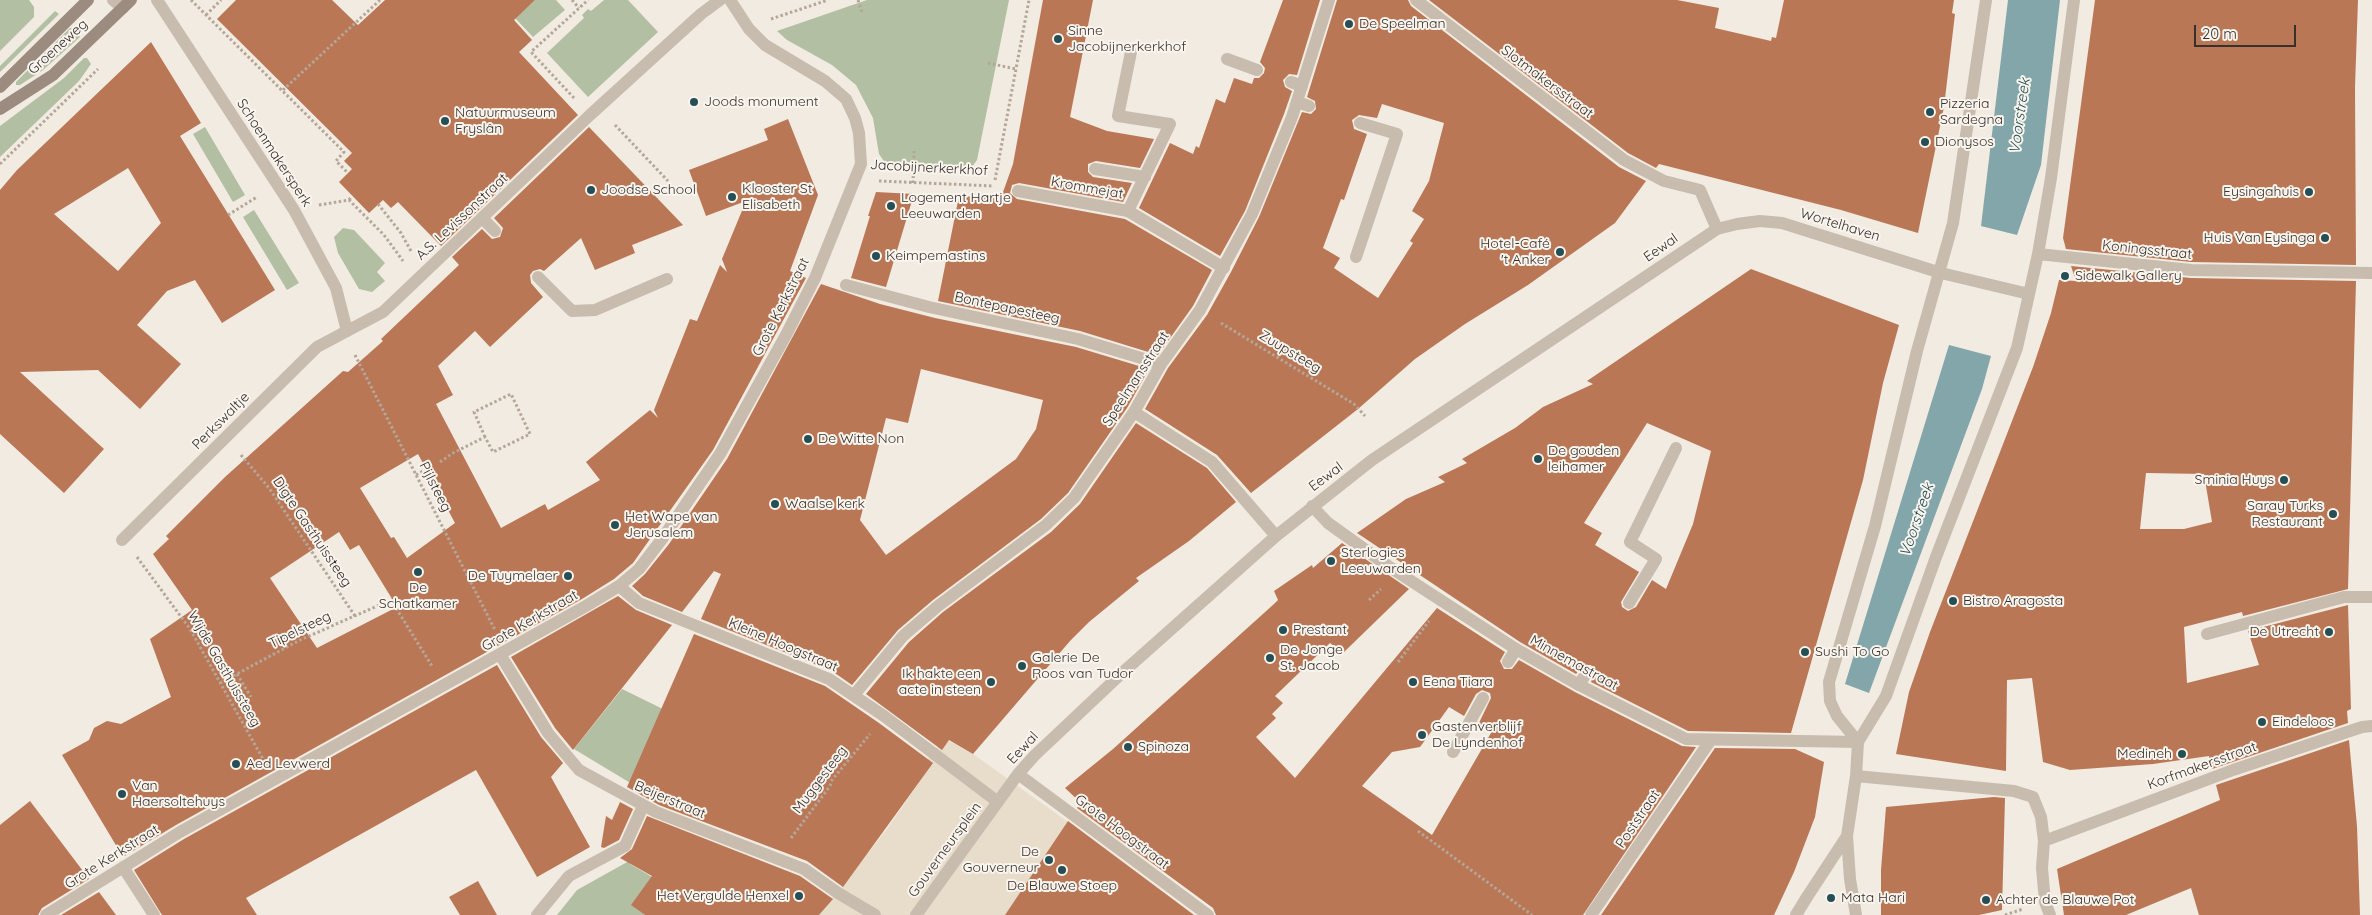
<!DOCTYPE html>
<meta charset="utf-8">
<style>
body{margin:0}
#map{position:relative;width:2372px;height:915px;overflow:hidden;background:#f1ebe1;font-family:Quicksand,sans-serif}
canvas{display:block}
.scale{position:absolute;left:2194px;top:25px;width:102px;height:22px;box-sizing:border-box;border:2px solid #37302b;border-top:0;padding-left:6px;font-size:15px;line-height:18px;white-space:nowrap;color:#37302b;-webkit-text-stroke:4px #f9f4ed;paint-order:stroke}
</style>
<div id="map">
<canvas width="2372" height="915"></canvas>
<div class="scale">20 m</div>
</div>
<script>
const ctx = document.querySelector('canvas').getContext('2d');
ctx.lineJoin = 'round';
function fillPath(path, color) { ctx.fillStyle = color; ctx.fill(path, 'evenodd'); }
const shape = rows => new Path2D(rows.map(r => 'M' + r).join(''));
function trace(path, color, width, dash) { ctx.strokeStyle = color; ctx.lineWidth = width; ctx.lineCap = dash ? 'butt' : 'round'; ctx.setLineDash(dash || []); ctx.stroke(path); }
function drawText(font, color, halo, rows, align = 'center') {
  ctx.font = font + ' Quicksand,sans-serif'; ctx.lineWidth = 4; ctx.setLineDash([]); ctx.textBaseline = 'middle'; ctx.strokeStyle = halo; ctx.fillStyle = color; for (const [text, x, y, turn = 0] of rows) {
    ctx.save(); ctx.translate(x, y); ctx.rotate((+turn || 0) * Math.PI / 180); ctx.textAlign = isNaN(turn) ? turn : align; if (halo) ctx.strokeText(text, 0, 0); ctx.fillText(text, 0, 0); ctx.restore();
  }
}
fillPath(shape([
 [0,0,29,0,34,7,34,17,0,51],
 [535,0,556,0,565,10,533,37,515,18],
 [604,0,628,0,658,32,588,97,547,53,584,18,582,15,588,9,591,11],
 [867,0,1009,0,977,160,972,167,886,164,879,154,873,118,856,85,832,65,787,40,777,31],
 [55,11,59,14,0,72,0,66],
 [70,28,74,28,80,37,43,70,20,85,16,85,16,82],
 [84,58,87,58,91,64,79,81,0,157,0,126,64,78],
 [205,127,245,195,233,202,193,134],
 [254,210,299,283,287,290,243,217],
 [343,228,354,230,385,263,377,272,385,281,372,292,359,289,338,253,334,237],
 [622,689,671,713,642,790,574,749],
 [629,861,630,864,676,891,632,905,645,915,557,915,577,890]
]), '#b3bfa2');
fillPath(shape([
 [944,738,973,754,1068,822,1005,915,819,915,887,829,925,774,924,764]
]), '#e7ddca');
fillPath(shape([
 [2008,0,2060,0,2041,165,2017,235,1981,226],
 [1949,345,1991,356,1982,389,1869,693,1845,684]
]), '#83a6ab');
fillPath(shape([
 [236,0,332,0,358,25,385,0,535,0,514,20,532,40,519,52,578,115,441,246,398,202,391,208,383,200,369,213,339,182,352,169,344,161,352,153,217,19],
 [1043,0,1093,0,1070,117,1107,131,1154,139,1140,168,1096,161,1088,164,1088,172,1093,177,1132,183,1123,202,1019,183,1012,185,1010,193,1017,199,1125,219,1212,270,1193,306,1158,355,1080,331,938,301,959,196,1004,198,1002,195,1013,164],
 [1283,0,1320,0,1297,75,1289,74,1283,80,1285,87,1292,91,1284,114,1245,211,1220,256,1139,208,1170,143,1193,154,1196,146,1199,148,1216,99,1225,103,1234,78,1252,84,1254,78,1259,78,1264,73,1265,68,1260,62],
 [1337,0,1408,0,1411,6,1619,167,1646,181,1615,223,1528,285,1465,324,1415,359,1358,409,1251,493,1217,455,1145,409,1168,368,1207,315,1231,272,1259,217,1302,112,1311,114,1316,109,1315,101,1307,97],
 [1382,104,1444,123,1429,181,1412,211,1424,219,1410,241,1413,243,1378,298,1334,268,1340,258,1323,248,1341,199,1344,200,1367,134,1354,129,1352,120,1359,115,1377,118],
 [1429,0,1677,0,1719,8,1715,28,1771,41,1772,37,1776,38,1784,0,1954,0,1952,13,1955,14,1944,107,1918,233,1841,210,1659,164,1656,168,1628,153],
 [2095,0,2358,0,2355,87,2356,265,2191,262,2066,249,2063,238],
 [151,42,201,123,180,136,275,290,222,323,195,280,167,291,137,325,181,364,140,409,98,370,20,372,104,449,64,493,0,434,0,190,17,170],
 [128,168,161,223,118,271,54,214],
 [788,119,818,195,790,271,806,278,713,450,633,563,614,579,582,599,176,825,123,857,62,755,89,740,94,728,107,721,121,724,171,697,150,639,192,610,153,554,169,539,166,536,225,477,343,371,348,372,383,341,381,339,459,265,452,257,482,229,492,239,500,237,503,228,494,218,589,127,683,225,632,245,635,253,595,270,581,238,544,271,540,269,533,271,530,275,531,283,543,297,490,347,475,331,438,366,453,395,436,404,501,528,545,504,548,510,600,480,586,462,650,410,658,418,654,410,690,319,697,321,720,265,727,272,722,259,746,201,706,216,689,170,768,140,764,129],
 [418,454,455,523,407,558,394,537,391,538,360,488],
 [339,532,350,550,359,545,397,607,317,648,270,578],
 [876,192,914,194,886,287,851,278,870,216,868,216],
 [2071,266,2191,278,2356,281,2348,589,2243,616,2242,612,2184,627,2187,683,2259,665,2248,631,2348,605,2351,709,2347,711,2348,723,2212,769,2209,756,2153,764,2070,770,2043,762,2032,678,2007,680,2006,771,1896,754,1909,692,1930,632,2033,367,2051,313,2059,280,2076,281],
 [2146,473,2204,474,2212,522,2184,529,2140,529],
 [1751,269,1899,325,1883,383,1863,480,1791,733,1688,731,1591,682,1595,672,1591,665,1583,665,1576,674,1520,642,1357,533,1406,499,1445,482,1438,477,1467,463,1462,459,1515,428,1543,407,1593,384,1587,381],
 [1647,423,1711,451,1693,524,1666,589,1652,580,1636,607,1628,611,1622,607,1621,602,1639,572,1595,545,1602,533,1584,523],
 [821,284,880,304,935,318,1076,347,1149,369,1127,408,1068,493,1041,519,933,600,898,630,852,685,832,671,701,619,721,574,714,571,682,612,643,596,632,586,645,574,669,544,727,459],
 [921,369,1043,400,1036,429,1016,459,886,555,860,520,886,418,908,423],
 [1136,423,1207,468,1236,502,1189,541,1136,578,1139,581,1089,622,1070,641,973,754,949,740,942,750,866,694,909,642,943,612,1051,532,1080,504],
 [1342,543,1409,589,1343,653,1330,643,1275,696,1283,703,1272,714,1276,718,1256,737,1295,778,1437,608,1505,652,1500,661,1504,669,1512,669,1519,660,1575,692,1682,746,1696,747,1583,915,1216,915,1213,908,1077,808,1081,803,1065,788,1113,749,1274,604,1278,600,1274,591,1312,565,1313,568],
 [1482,690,1490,693,1491,698,1478,725,1491,733,1432,835,1362,786,1392,752,1420,747,1449,707,1464,716,1476,694],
 [618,596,636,610,672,625,573,750,555,728,511,657],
 [694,634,825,686,879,723,933,763,843,887,807,861,659,805,627,787],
 [497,665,541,737,563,763,551,777,590,847,537,877,476,770,246,898,257,915,162,915,134,870,184,839],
 [2349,740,2357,826,2360,915,2199,915,2191,888,2126,915,2064,915,2057,869,2220,800,2216,785],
 [1715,748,1795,749,1824,762,1815,817,1794,872,1774,915,1601,915],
 [1994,797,2005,798,2002,910,1979,915,1881,915,1881,870,1886,807],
 [30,801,89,879,42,908,38,915,0,915,0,825],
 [620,802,633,809,619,840,604,848,601,847,606,816,612,820],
 [647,816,800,876,833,899,819,915,645,915,631,905,652,876,620,858,632,849],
 [1068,821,1194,915,1005,915],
 [478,881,497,915,460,915,449,897],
 [99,892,116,915,61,915]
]), '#ba7756');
trace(shape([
 [191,0,344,152,336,161,348,173],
 [572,0,579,8],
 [858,0,862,12],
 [206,15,221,0],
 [771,19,828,0],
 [988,63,1016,69],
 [283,90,380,0],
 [574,98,531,52,588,0],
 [615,125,668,181],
 [0,164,98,69],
 [995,180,1029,0],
 [879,181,994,186],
 [913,183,914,151],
 [349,200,352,196],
 [378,204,401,233,411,251],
 [319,205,349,200,384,235,403,261],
 [228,215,257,197],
 [1221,323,1354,404,1365,416],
 [355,355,495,630],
 [241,455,269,488,355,616],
 [440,462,453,453,485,437,493,452,530,434,511,394,474,412,485,437],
 [416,475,427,469],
 [137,557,190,629,263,759],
 [1369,600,1381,589],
 [1398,662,1429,621],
 [237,674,251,697],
 [220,683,300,640,391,600,432,666],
 [1418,831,1532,915],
 [791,838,830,786,832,780,870,734],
 [2005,915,2023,909]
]), '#b4a698', 3, [2.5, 2.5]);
trace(shape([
 [113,0,123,8],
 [1227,59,1257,70],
 [1291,82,1302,86],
 [1297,102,1309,106],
 [1095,169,1145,177],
 [1128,211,1170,124,1118,116,1131,52],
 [483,219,495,231],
 [1356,257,1397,134,1360,123],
 [538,277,572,311,595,310,667,279],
 [846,285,929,307,1078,339,1161,364],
 [122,540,317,347,347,331],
 [1629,603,1656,559,1630,542,1676,448],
 [2207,634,2344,597,2372,597],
 [1508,662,1516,649],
 [1579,685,1587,672],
 [1453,752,1483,698],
 [537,915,569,876,625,846,643,806]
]), '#c8bcae', 12);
trace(shape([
 [1796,915,1807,897]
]), '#c8bcae', 12);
trace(shape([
 [157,0,294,210,336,288,347,331,383,312,590,115,701,14,720,0],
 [1416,0,1624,160,1664,181,1700,190,1717,229],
 [1018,191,1128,211,1224,268],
 [2038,254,2191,270,2372,273],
 [1134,412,1212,462,1276,536],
 [1312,506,1328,523,1388,566,1516,649,1579,685,1686,739,1858,742],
 [619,586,639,603,829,679,884,716,998,802],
 [501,656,548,733,579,770,656,812,804,869,838,893,875,915],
 [854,695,903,636,938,606,1046,525,1074,498,1134,412,1161,364,1200,310,1252,214,1292,117,1329,0],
 [1858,742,1837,716,1830,701,1829,682,1875,526,1917,351,1953,223,1986,0],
 [1018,774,1208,915],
 [1856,776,2014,791,2033,797,2041,817,2044,841,2042,868,2045,902,2050,915],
 [2044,841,2233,770,2362,727,2372,726],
 [123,867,154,915],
 [1807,897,1847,836],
 [46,915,180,832,586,606,619,586,639,569,662,539,720,454,786,335,815,278,861,164,859,133,855,118,846,99,825,81,765,45,749,29,730,0],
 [916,915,1018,774,1034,756,1122,673,1276,536,1372,460,1717,229,1737,224,1760,221,1782,223,1941,273,2029,294],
 [1591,915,1710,741],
 [1856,915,1850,879,1847,836,1856,776,1858,742,1886,696,1936,557,2017,348,2038,254,2051,178,2074,0]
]), '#c8bcae', 12);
trace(shape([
 [0,87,88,0],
 [0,109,53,75,131,0]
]), '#9c8c7f', 12);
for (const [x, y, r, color] of [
 [1349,24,5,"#254e55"],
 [1058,39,5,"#254e55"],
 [694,102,5,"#254e55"],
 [1930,112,5,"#254e55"],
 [445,121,5,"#254e55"],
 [1925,142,5,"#254e55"],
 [591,190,5,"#254e55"],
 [2309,192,5,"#254e55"],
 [732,197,5,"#254e55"],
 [891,206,5,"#254e55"],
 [2325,238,5,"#254e55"],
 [1560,252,5,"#254e55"],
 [876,256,5,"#254e55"],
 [2065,276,5,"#254e55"],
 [808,439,5,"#254e55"],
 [1538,459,5,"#254e55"],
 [2284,480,5,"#254e55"],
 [775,504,5,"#254e55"],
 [2333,514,5,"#254e55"],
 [615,525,5,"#254e55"],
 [1331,561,5,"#254e55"],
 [418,572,5,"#254e55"],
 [568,576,5,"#254e55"],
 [1953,601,5,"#254e55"],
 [1283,630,5,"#254e55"],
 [2329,632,5,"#254e55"],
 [1805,652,5,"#254e55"],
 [1270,658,5,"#254e55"],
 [1022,666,5,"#254e55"],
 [991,682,5,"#254e55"],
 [1413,682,5,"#254e55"],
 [2262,722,5,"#254e55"],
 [1422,735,5,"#254e55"],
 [1128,747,5,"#254e55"],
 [2182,754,5,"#254e55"],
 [236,764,5,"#254e55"],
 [122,794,5,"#254e55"],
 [1049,860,5,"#254e55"],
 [1062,870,5,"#254e55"],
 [799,896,5,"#254e55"],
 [1831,898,5,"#254e55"],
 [1986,900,5,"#254e55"]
]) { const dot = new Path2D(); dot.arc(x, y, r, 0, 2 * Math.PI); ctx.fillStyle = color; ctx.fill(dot); trace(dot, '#f9f4ed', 2); }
drawText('14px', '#37302b', '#f9f4ed', [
 ["De Speelman",1359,24],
 ["Sinne",1068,31],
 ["Jacobijnerkerkhof",1068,47],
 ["Joods monument",704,102],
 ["Pizzeria",1940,104],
 ["Sardegna",1940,120],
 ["Natuurmuseum",455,113],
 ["Fryslân",455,129],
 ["Dionysos",1935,142],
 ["Klooster St",742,189],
 ["Elisabeth",742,205],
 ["Joodse School",601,190],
 ["Eysingahuis",2299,192,"right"],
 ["Logement Hartje",901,198],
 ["Leeuwarden",901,214],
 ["Huis Van Eysinga",2315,238,"right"],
 ["Hotel-Café",1550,244,"right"],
 ["'t Anker",1550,260,"right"],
 ["Keimpemastins",886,256],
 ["Sidewalk Gallery",2075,276],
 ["De Witte Non",818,439],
 ["De gouden",1548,451],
 ["leihamer",1548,467],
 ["Sminia Huys",2274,480,"right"],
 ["Waalse kerk",785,504],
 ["Saray Turks",2323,506,"right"],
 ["Restaurant",2323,522,"right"],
 ["Het Wape van",625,517],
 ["Jerusalem",625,533],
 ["Sterlogies",1341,553],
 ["Leeuwarden",1341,569],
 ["De Tuymelaer",558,576,"right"],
 ["De",418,588,"center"],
 ["Schatkamer",418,604,"center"],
 ["Bistro Aragosta",1963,601],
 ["Prestant",1293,630],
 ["De Utrecht",2319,632,"right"],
 ["De Jonge",1280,650],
 ["St. Jacob",1280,666],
 ["Sushi To Go",1815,652],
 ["Galerie De",1032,658],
 ["Roos van Tudor",1032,674],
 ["Ik hakte een",981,674,"right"],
 ["acte in steen",981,690,"right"],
 ["Eena Tiara",1423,682],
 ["Eindeloos",2272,722],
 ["Gastenverblijf",1432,727],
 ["De Lyndenhof",1432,743],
 ["Spinoza",1138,747],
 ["Medineh",2172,754,"right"],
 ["Aed Levwerd",246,764],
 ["Van",132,786],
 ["Haersoltehuys",132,802],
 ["De",1039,852,"right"],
 ["Gouverneur",1039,868,"right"],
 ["De Blauwe Stoep",1062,886,"center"],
 ["Het Vergulde Henxel",789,896,"right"],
 ["Mata Hari",1841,898],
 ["Achter de Blauwe Pot",1996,900]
], 'left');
drawText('14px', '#37302b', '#f9f4ed', [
 ["Groeneweg",58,47,-42],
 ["Slotmakersstraat",1547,82,37],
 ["Schoenmakersperk",274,153,57],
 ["Jacobijnerkerkhof",929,168,3],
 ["Krommejat",1087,188,10],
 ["A.S. Levissonstraat",462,217,-43],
 ["Wortelhaven",1840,225,17],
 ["Eewal",1661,248,-35],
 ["Koningsstraat",2147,250,6],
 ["Grote Kerkstraat",781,307,-63],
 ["Bontepapesteeg",1007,308,12],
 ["Zuupsteeg",1290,352,31],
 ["Speelmansstraat",1136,379,-57],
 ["Perkswaltje",221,421,-45],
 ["Eewal",1326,477,-37],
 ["Pijlsteeg",435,487,63],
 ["Digte Gasthuissteeg",312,532,56],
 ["Grote Kerkstraat",530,621,-30],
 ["Tipelsteeg",300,630,-26],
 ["Kleine Hoogstraat",783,645,23],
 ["Minnemastraat",1574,663,29],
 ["Wijde Gasthuissteeg",224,669,60],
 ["Eewal",1023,748,-47],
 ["Korfmakersstraat",2202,766,-20],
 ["Muggesteeg",820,780,-53],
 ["Beijerstraat",670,800,23],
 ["Poststraat",1638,819,-56],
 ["Grote Hoogstraat",1122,832,37],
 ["Gouverneursplein",945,850,-54],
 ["Grote Kerkstraat",112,857,-32]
]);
drawText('italic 15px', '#254e55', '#f9f4ed', [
 ["Voorstreek",2020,116,-82],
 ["Voorstreek",1917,520,-71]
]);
</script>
